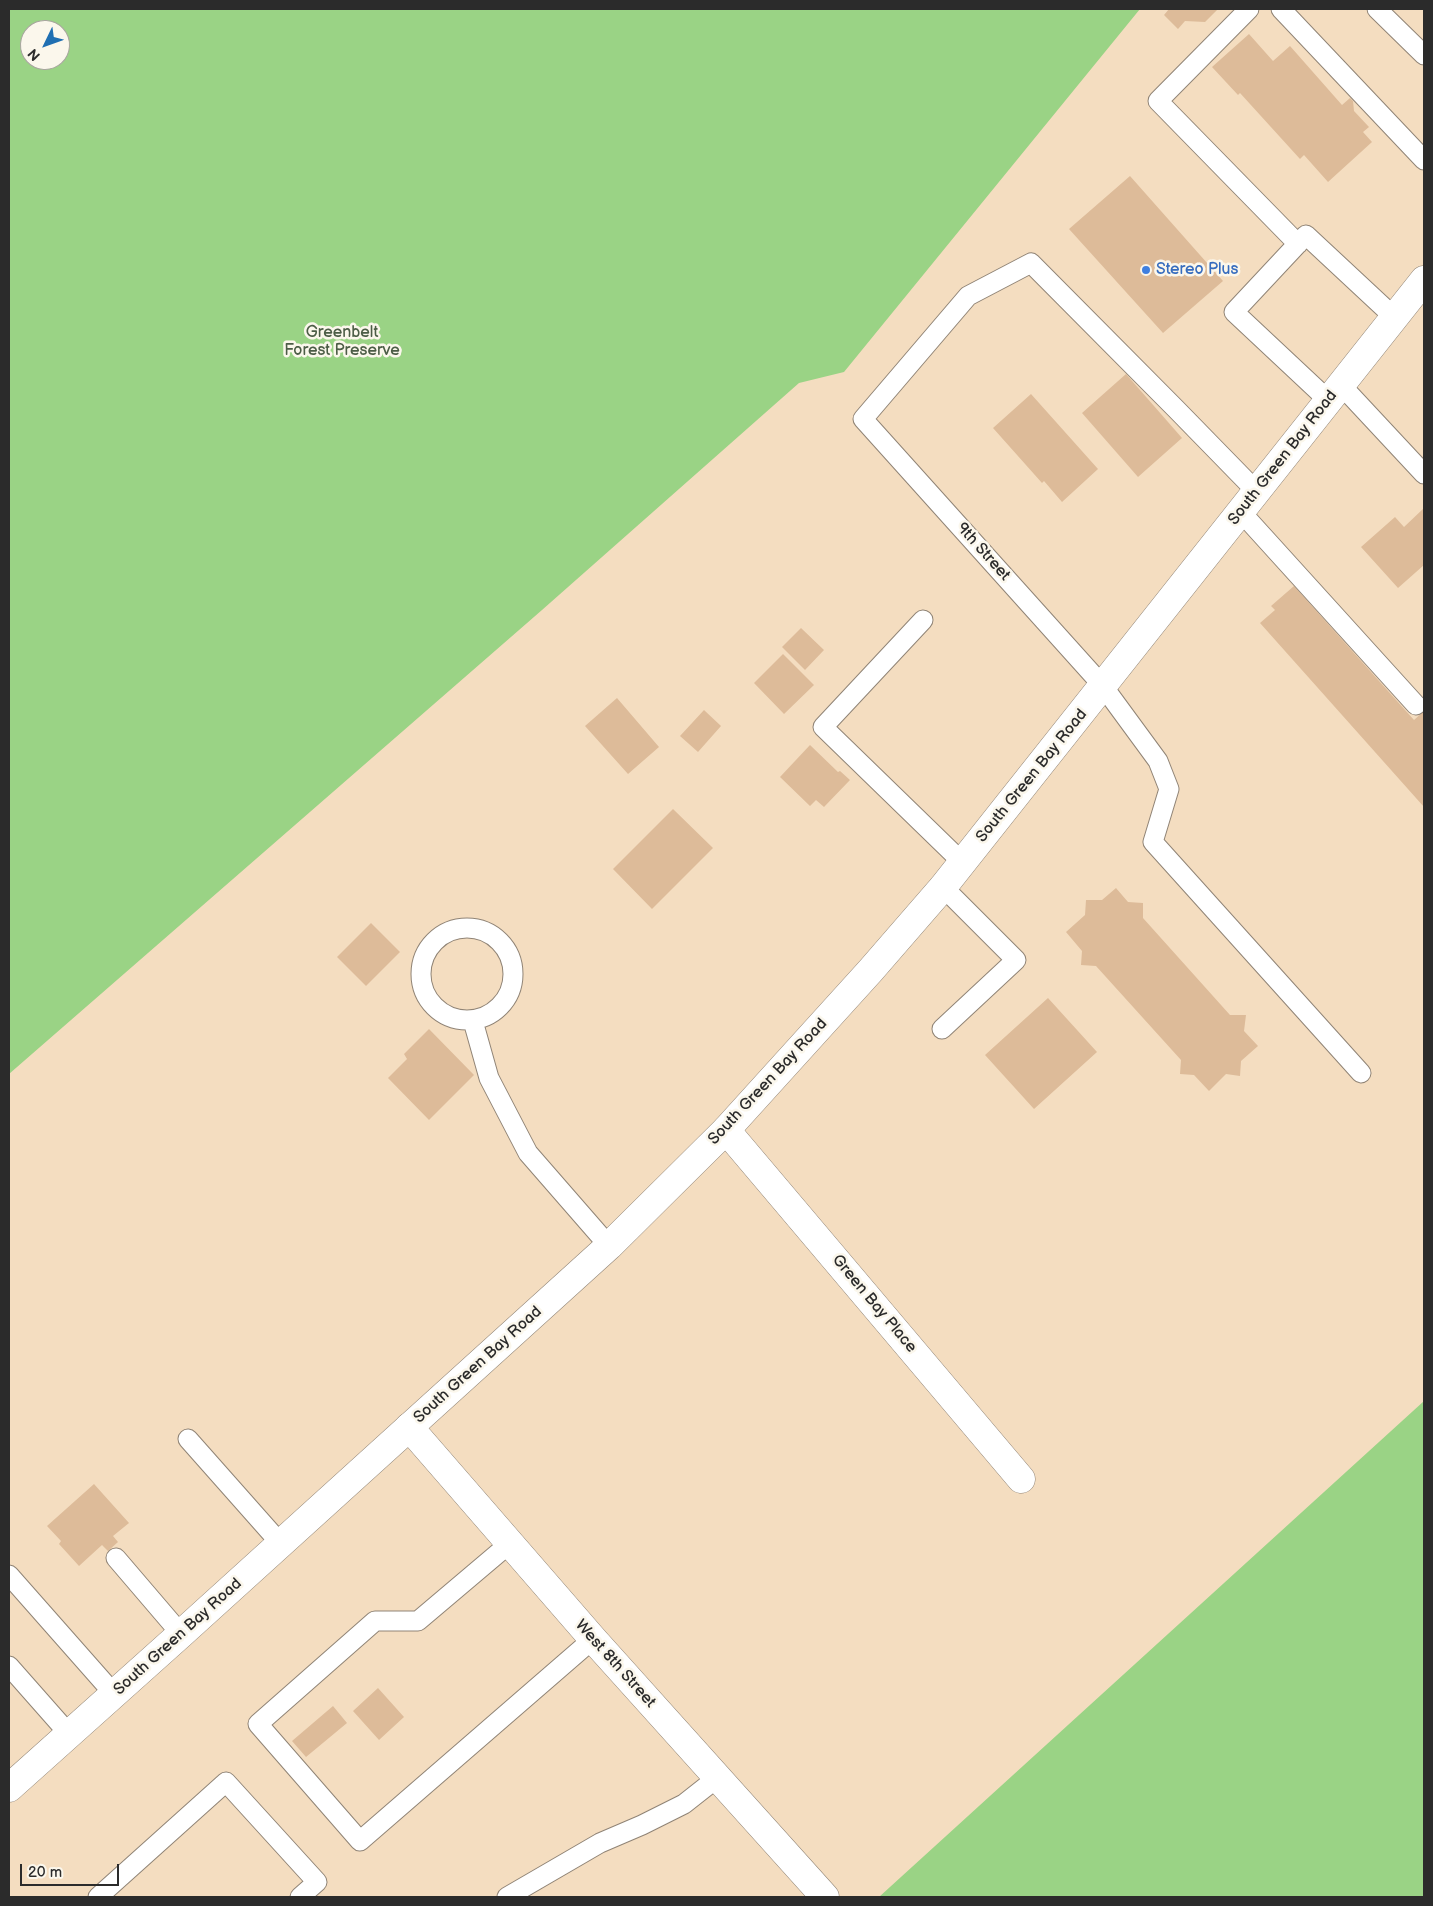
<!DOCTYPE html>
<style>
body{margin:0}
#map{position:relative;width:1433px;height:1906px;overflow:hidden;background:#f4ddc0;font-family:"Balsamiq Sans",sans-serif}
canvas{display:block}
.frame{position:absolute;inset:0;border:10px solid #2b2b2b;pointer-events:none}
.north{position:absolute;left:20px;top:20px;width:50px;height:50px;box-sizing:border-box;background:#fbf7ec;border:1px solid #a8a59f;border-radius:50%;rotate:228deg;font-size:14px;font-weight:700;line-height:20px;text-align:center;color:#2b2b2b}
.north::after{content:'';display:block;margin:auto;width:18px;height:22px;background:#1f6fb2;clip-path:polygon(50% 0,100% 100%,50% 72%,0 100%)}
.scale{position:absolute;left:20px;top:1864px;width:99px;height:22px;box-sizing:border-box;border:2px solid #2b2b2b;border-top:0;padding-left:6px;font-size:15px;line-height:18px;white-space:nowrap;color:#2b2b2b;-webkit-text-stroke:4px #fbf7ec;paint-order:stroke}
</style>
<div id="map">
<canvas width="1433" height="1906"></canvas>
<div class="frame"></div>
<div class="north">N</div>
<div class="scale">20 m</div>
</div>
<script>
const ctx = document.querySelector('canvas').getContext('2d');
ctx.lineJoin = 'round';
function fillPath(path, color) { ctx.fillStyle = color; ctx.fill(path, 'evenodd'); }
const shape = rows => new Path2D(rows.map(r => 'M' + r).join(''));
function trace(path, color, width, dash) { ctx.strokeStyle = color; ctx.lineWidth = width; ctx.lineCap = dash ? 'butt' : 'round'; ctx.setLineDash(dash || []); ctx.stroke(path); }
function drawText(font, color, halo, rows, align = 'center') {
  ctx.font = font + ' "Balsamiq Sans",sans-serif'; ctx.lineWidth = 5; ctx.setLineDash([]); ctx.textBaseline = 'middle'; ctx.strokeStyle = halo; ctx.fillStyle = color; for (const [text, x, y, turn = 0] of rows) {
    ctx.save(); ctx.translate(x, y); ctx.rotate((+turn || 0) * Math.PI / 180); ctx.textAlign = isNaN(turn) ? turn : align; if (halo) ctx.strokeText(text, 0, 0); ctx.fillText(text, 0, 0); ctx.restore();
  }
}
fillPath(shape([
 [9,9,1140,9,844,372,799,383,542,610,9,1074],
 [30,30,60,30,60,60,30,60],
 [1424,1401,1424,1897,879,1897]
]), '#9ad385');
fillPath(shape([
 [1169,9,1218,9,1205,22,1185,21,1178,29,1164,15],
 [1249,34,1273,61,1290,46,1342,105,1350,98,1353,101,1354,111,1369,127,1363,132,1372,142,1328,182,1304,155,1300,159,1240,93,1238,95,1212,67],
 [1130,176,1223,281,1163,333,1069,229],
 [1126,374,1182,438,1138,477,1082,413],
 [1031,394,1098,469,1062,502,1044,481,1042,483,993,428],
 [1424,508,1424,565,1398,588,1361,547,1395,517,1404,527],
 [1294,586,1414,720,1424,711,1424,807,1260,623,1275,610,1271,606],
 [801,628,824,650,805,670,782,647],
 [783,654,814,685,784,714,754,683],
 [617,698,659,747,628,774,585,726],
 [704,710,721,726,698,752,680,736],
 [810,745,838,772,840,771,850,780,824,807,816,800,810,806,780,777],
 [673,809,713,848,652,909,613,869],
 [1116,888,1128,902,1143,903,1143,918,1230,1015,1246,1015,1244,1031,1258,1046,1241,1061,1240,1076,1226,1074,1209,1091,1194,1075,1180,1074,1181,1060,1096,966,1081,965,1082,951,1066,932,1085,915,1086,900,1102,900],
 [371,923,400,952,366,986,337,957],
 [1048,998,1097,1052,1034,1109,985,1055],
 [429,1029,474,1075,429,1120,388,1078,407,1059,404,1054],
 [94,1484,129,1523,113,1536,118,1542,108,1551,102,1545,79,1566,59,1544,61,1541,47,1526],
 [378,1688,404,1717,379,1740,353,1711],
 [333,1706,347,1723,306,1757,292,1741]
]), '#db9');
const service = shape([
 [1249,9,1158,101,1298,244],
 [1281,9,1424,160],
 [1377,9,1424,55],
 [1341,385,1424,474],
 [1329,401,1234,312,1306,235,1394,317],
 [1257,492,1176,409,1031,263,968,296,863,419,1103,686,1158,761,1169,789,1153,842,1361,1073],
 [1241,512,1416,705],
 [923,620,823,727,963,863],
 '421 974a46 46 0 1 1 92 0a46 46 0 1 1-92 0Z',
 [473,1021,489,1078,528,1153,609,1246],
 [942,1029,1016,960,943,887],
 [188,1439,281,1544],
 [509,1544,418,1621,375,1621,258,1724,360,1841,593,1639],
 [116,1558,181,1634],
 [9,1575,114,1694],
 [9,1666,69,1734],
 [98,1897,226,1782,317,1882,300,1897],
 [507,1897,600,1843,642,1825,684,1804,717,1778]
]);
const minor = shape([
 [726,1130,1021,1479],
 [409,1427,593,1639,825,1897]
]);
const secondary = shape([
 [9,1788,181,1634,609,1246,726,1130,871,970,943,887,1424,280]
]);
trace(service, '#908476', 21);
trace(minor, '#908476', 29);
trace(secondary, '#908476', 29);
trace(service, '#fff', 19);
trace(minor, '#fff', 28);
trace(secondary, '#fff', 28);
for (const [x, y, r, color] of [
 [1146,270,5,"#3f7fe0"]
]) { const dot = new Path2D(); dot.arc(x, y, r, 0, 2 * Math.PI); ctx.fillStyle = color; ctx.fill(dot); trace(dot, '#fbf7ec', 2); }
drawText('16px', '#366cbe', '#fbf7ec', [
 ["Stereo Plus",1156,270]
], 'left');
drawText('16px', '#4c5d46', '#fbf7ec', [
 ["Greenbelt",342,333],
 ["Forest Preserve",342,351]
]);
drawText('16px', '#2b2b2b', '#fbf7ec', [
 ["South Green Bay Road",1283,458,-52],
 ["9th Street",983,552,48],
 ["South Green Bay Road",1032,776,-51],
 ["South Green Bay Road",768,1082,-47],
 ["Green Bay Place",874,1304,50],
 ["South Green Bay Road",478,1365,-42],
 ["South Green Bay Road",178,1637,-42],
 ["West 8th Street",615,1664,48]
]);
</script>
